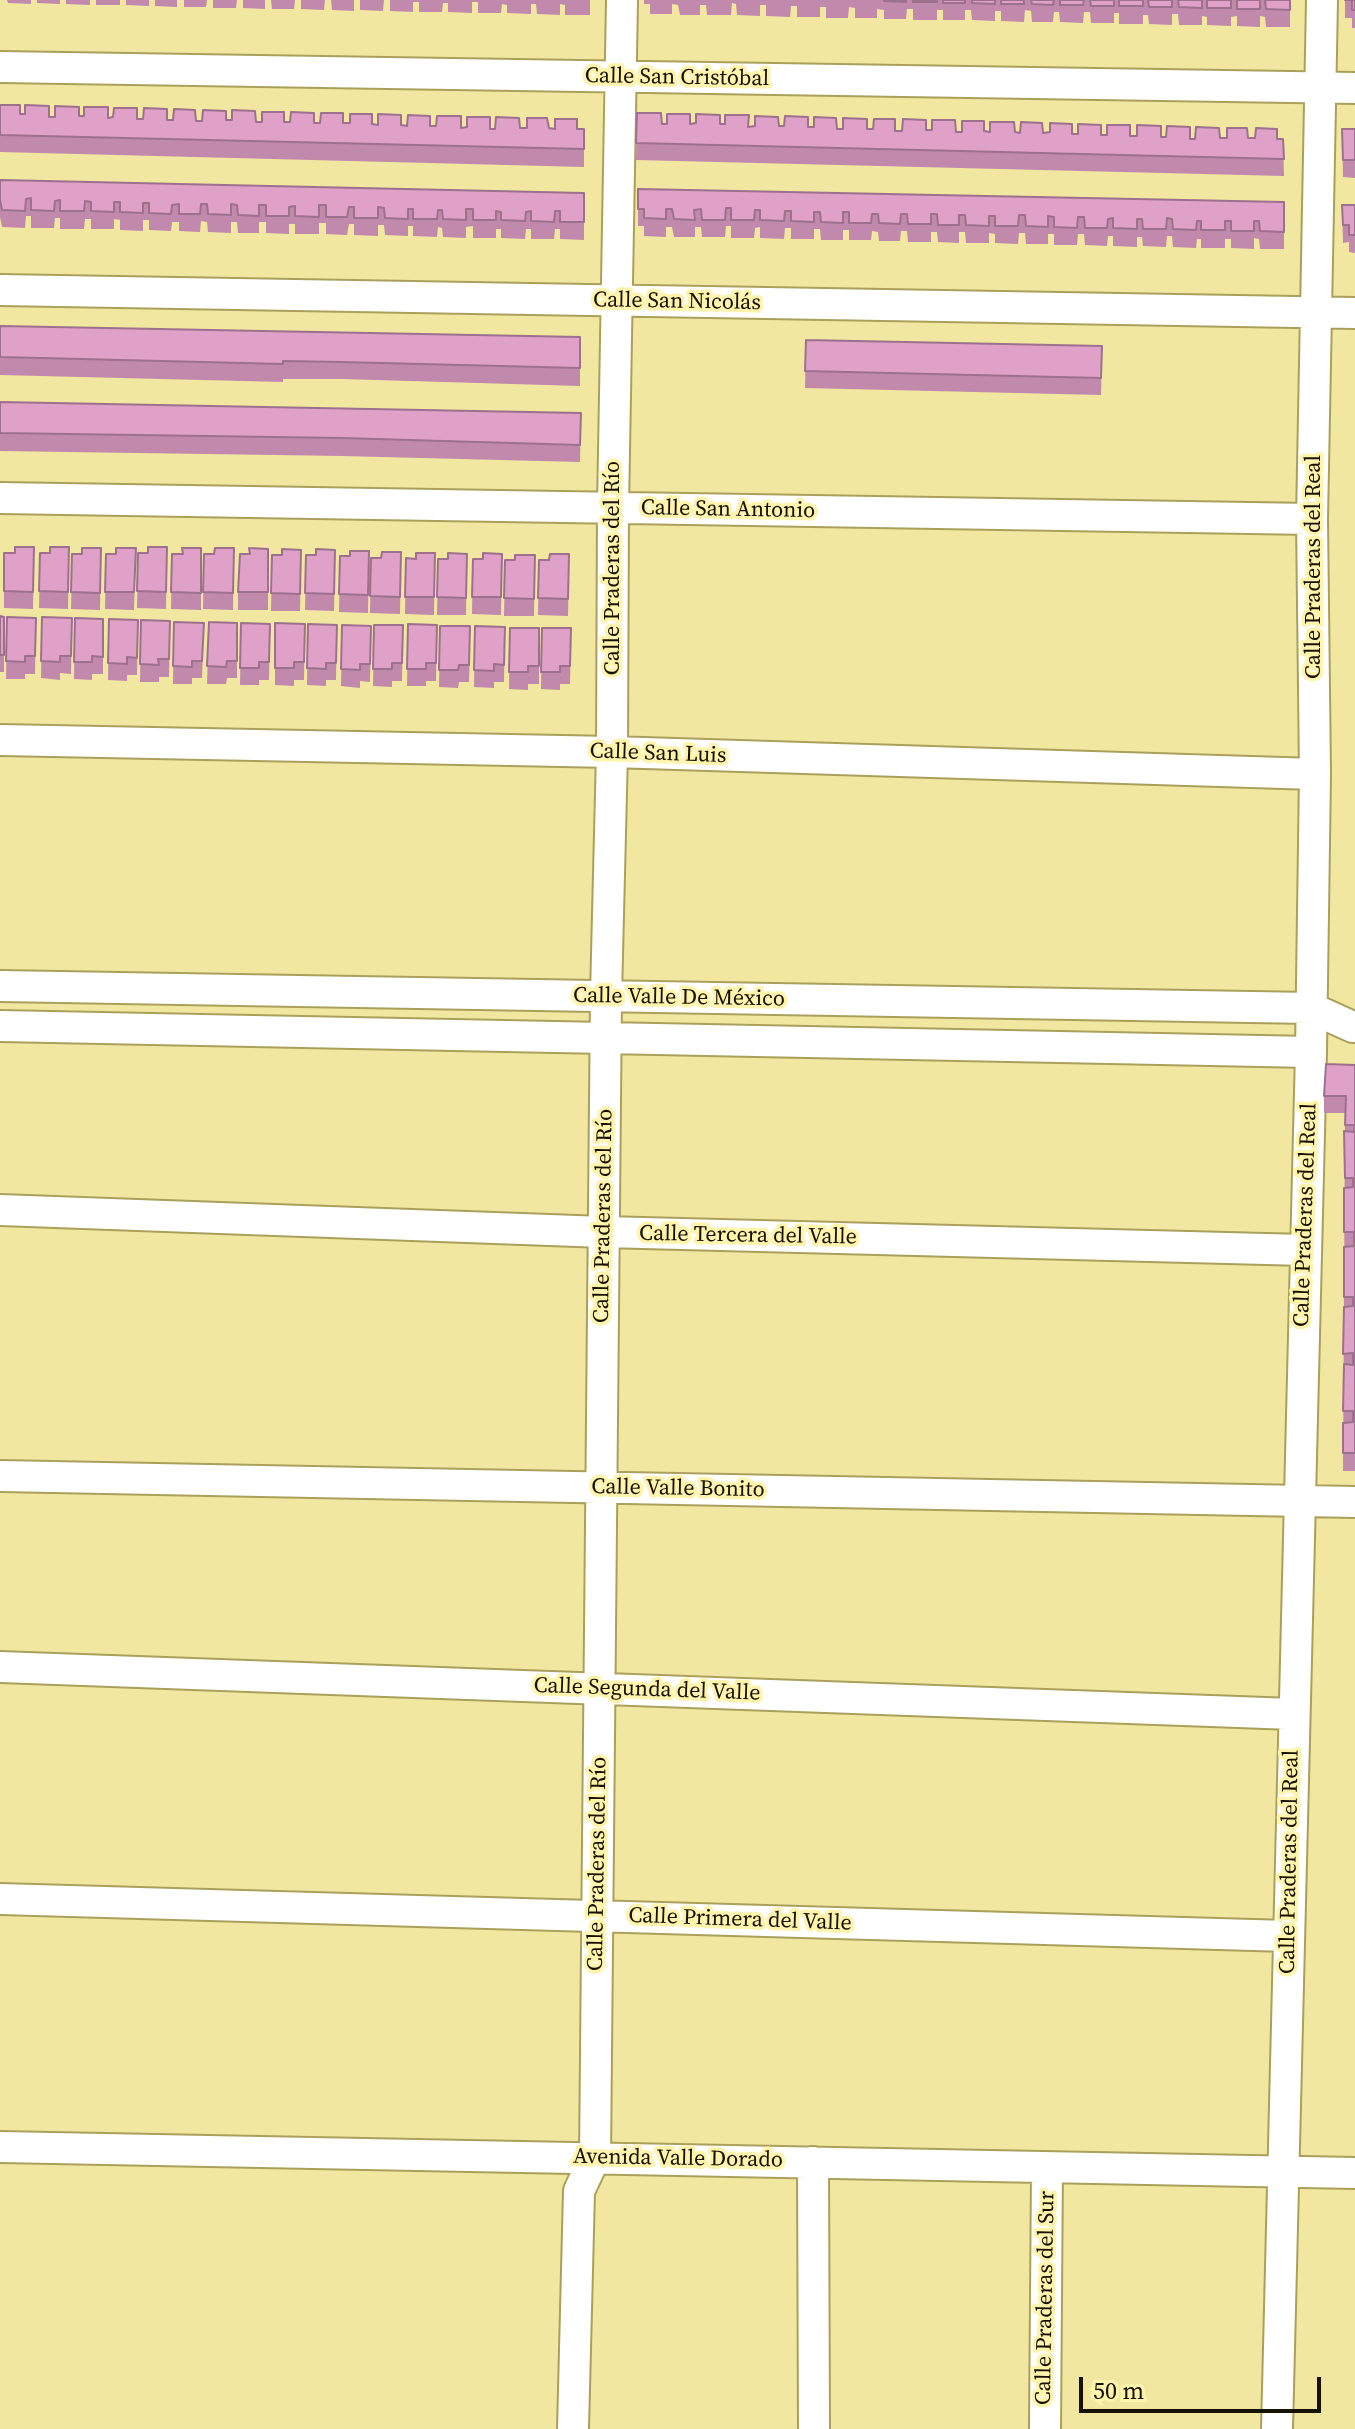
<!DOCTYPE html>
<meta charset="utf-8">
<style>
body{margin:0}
#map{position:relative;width:1355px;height:2429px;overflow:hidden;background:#f1e7a0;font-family:"Source Serif 4",serif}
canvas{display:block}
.scale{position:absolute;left:1079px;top:2377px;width:242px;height:36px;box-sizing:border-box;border:4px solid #161100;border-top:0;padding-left:10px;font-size:24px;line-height:28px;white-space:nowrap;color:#161100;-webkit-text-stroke:6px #fff4ad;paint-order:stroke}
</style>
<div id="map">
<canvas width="1355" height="2429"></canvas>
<div class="scale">50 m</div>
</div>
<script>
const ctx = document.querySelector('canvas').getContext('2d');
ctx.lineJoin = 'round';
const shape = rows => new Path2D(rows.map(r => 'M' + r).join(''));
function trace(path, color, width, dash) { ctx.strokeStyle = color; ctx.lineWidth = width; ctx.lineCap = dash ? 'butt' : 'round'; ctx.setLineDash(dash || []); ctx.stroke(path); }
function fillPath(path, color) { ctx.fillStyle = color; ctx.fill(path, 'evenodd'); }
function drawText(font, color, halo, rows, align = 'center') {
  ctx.font = font + ' "Source Serif 4",serif'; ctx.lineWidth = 7; ctx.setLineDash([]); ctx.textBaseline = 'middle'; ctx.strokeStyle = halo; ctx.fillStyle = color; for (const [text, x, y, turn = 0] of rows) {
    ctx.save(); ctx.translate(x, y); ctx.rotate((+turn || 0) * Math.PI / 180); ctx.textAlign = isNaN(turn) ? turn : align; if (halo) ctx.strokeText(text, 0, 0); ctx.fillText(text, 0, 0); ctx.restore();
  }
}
const street = shape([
 [0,67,1355,88],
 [0,290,1355,313],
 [0,498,1312,519],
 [0,740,612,752,1315,774],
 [0,986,1311,1008,1353,1027],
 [0,1026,1311,1052],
 [0,1210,604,1232,1305,1250],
 [0,1476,1355,1502],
 [0,1667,1293,1714],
 [0,1899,1288,1936],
 [0,2147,1355,2173],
 [813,2162,814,2429],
 [573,2429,579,2191,595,2157,606,996,612,752,613,508,622,0],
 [1045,2429,1047,2168],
 [1277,2429,1311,1052,1315,774,1312,519,1322,0]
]);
trace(street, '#aba05b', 34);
trace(street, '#fff', 30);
fillPath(shape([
 [7,0,31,0,31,4,8,3],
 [37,0,60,0,60,4,37,3],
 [66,0,90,0,90,5,66,4],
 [96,0,120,0,120,5,96,5],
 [126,0,149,0,149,6,126,5],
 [155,0,177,0,177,7,155,6],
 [184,0,207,0,206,7,184,7],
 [213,0,237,0,236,8,213,8],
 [243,0,265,0,265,9,243,8],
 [271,0,295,0,294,9,272,9],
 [301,0,325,0,324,10,301,9],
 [331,0,357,0,354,0,354,11,332,10],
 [360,0,590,0,590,15,565,15,565,5,560,4,560,15,537,14,536,4,531,4,531,14,507,13,507,5,502,4,501,13,478,13,478,2,472,2,472,13,448,12,448,3,443,3,442,12,419,12,419,2,413,2,413,12,390,11,390,0,384,0,383,11,360,10],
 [644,0,1290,0,1290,27,1266,27,1265,17,1260,16,1260,27,1237,26,1237,16,1231,17,1231,26,1207,25,1207,17,1202,16,1202,25,1179,25,1178,14,1172,14,1172,25,1149,24,1148,15,1143,15,1143,24,1119,24,1119,13,1114,13,1114,23,1091,23,1090,12,1084,12,1083,23,1060,22,1059,12,1054,12,1053,22,1032,22,1031,11,1025,10,1024,22,1001,21,1001,11,995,11,995,21,972,20,971,10,965,10,965,20,943,20,943,10,937,10,937,20,913,20,913,9,907,9,906,19,884,19,884,10,877,9,877,18,855,18,855,8,849,7,848,18,826,18,826,7,820,7,820,17,797,17,797,6,791,6,790,17,766,16,766,5,760,5,760,16,737,15,736,4,732,3,731,15,707,15,706,5,700,5,700,15,680,15,678,5,672,4,672,14,650,14,650,4,644,4],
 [1345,0,1355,0,1355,28,1352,28,1352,18,1345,18],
 [0,105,20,114,49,117,79,116,202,121,226,120,256,122,343,123,490,129,520,128,584,129,584,167,0,152],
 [637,113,662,124,720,124,748,127,814,127,895,131,926,130,956,132,1043,133,1190,139,1220,138,1283,139,1284,176,636,160],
 [1342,129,1355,129,1355,178,1343,177],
 [0,180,584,193,584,240,560,239,560,229,555,229,554,239,531,239,531,229,526,229,525,239,501,238,501,229,496,229,496,238,473,238,473,226,466,227,466,238,443,237,442,228,438,227,437,237,413,236,413,226,408,226,408,236,385,235,384,225,378,225,378,236,354,235,354,224,349,224,347,235,326,234,326,223,319,223,319,234,295,234,295,224,289,224,289,234,266,233,266,222,259,222,259,233,238,233,237,222,231,222,231,233,208,232,207,222,201,221,200,232,179,231,179,222,172,222,171,231,149,230,149,220,143,220,143,231,120,230,120,220,114,219,114,229,91,229,91,219,85,219,84,229,60,229,60,218,55,218,54,228,31,228,31,216,26,216,25,228,2,227,0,217],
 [638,189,1284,202,1284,249,1260,249,1259,239,1254,238,1254,249,1231,248,1231,239,1225,239,1225,248,1201,248,1201,239,1197,239,1196,248,1173,247,1172,236,1167,236,1166,247,1143,246,1142,237,1137,237,1137,247,1113,246,1113,236,1108,236,1107,246,1085,245,1084,234,1078,234,1077,245,1054,245,1054,234,1048,234,1048,244,1026,244,1025,233,1019,233,1018,244,995,243,995,234,989,233,989,243,966,243,965,232,959,232,959,243,938,242,937,232,931,232,931,242,908,242,907,231,901,231,900,241,879,241,878,232,872,231,871,240,849,240,849,230,843,230,843,240,821,240,820,229,814,229,814,239,791,239,791,228,785,228,784,239,760,238,760,227,755,228,754,238,731,238,731,226,726,226,725,237,702,237,701,227,695,227,695,237,674,237,672,227,666,227,666,237,644,236,644,226,638,226],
 [1342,205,1355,205,1355,253,1349,252,1349,242,1343,243],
 [0,326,580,337,580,386,342,379,283,379,283,382,0,375],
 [806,340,1102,346,1101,395,805,388],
 [0,402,581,413,580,462,342,456,0,451],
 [34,547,33,609,4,608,4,553,15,553],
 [69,547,68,609,39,608,40,553,50,553],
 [167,547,166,609,137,608,138,553,148,553],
 [101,548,100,610,71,609,72,554,82,554],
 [136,548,134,610,105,609,106,554,116,554],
 [201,548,201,610,171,609,172,554,183,554],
 [234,548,233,610,203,609,204,554,214,554],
 [268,549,268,610,238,610,238,592,250,554],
 [301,550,300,611,271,611,272,555,282,555],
 [335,550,334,611,305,610,306,555,316,555],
 [369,551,368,613,339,612,340,556,350,556],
 [401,552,400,614,370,613,371,558,381,558],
 [435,553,434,615,405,614,406,558,416,559],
 [467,554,466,615,437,615,438,559,448,559],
 [502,554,501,615,472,614,473,559,483,559],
 [569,554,568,616,538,615,539,560,549,560],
 [535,555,534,616,504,616,505,560,515,560],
 [0,616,4,617,4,672,0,672],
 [7,617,36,618,35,674,25,674,25,679,6,679],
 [42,617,72,618,71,674,60,673,60,680,41,678],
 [75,618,103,619,103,674,92,674,92,680,74,679],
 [109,619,138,620,137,675,127,675,127,681,108,680],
 [141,620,170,621,169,677,159,677,159,682,140,682],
 [174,622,204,623,202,678,192,678,192,684,173,684],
 [209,622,237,623,237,678,227,678,226,684,207,684],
 [241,623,270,624,269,680,259,680,259,685,240,685],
 [275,623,305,624,304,680,294,680,294,686,275,685],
 [308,624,337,625,336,680,326,680,326,686,307,685],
 [408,624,437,625,436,681,426,681,426,686,407,686],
 [342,625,371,626,370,682,360,681,360,688,341,686],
 [374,625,403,625,402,681,392,681,392,687,373,686],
 [440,626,470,644,469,682,459,682,458,688,439,687],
 [475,626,505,627,504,682,494,682,494,688,474,687],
 [510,628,539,628,539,684,528,684,528,690,509,689],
 [542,628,571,628,570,684,560,684,560,690,541,689],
 [1355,1065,1355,1471,1343,1471,1345,1113,1324,1113,1324,1096]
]), '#c18aad');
const building = shape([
 [884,0,906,0,906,2,884,1,884,0],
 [913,0,937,0,937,2,913,2,913,0],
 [943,0,965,0,965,3,943,3,943,0],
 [972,0,995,0,995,4,972,3,972,0],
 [1001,0,1024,0,1024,4,1001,4,1001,0],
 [1031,0,1054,0,1053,5,1032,4,1031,0],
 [1060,0,1084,0,1083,5,1060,5,1060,0],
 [1090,0,1114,0,1114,6,1091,6,1090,0],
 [1119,0,1143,0,1143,6,1119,6,1119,0],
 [1148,0,1172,0,1172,7,1149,7,1148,0],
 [1178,0,1202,0,1202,8,1179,7,1178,0],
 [1207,0,1231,0,1231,8,1207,8,1207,0],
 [1237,0,1260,0,1260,9,1237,9,1237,0],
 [1265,0,1290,0,1290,10,1266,9,1265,0],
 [1345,0,1355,0,1355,10,1352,10,1352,0,1345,0],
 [0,105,20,105,20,114,25,114,25,105,49,106,49,117,55,117,55,106,79,107,79,116,84,116,84,107,108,107,108,118,113,117,114,108,137,108,137,119,143,119,144,108,167,109,167,120,173,120,174,109,195,110,196,121,202,121,203,110,226,111,226,120,232,120,232,110,255,111,256,122,262,122,262,112,284,112,284,122,290,122,291,112,314,113,314,123,320,123,321,113,343,113,343,123,350,123,350,114,372,114,372,124,378,125,378,114,401,115,401,125,407,126,408,115,430,116,430,126,436,126,437,116,461,116,461,128,467,127,467,117,490,117,490,129,495,129,496,117,519,118,520,128,527,128,527,118,547,118,549,128,555,129,555,119,577,119,577,129,584,129,584,149,0,135,0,105],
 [637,113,661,113,662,124,667,124,667,114,690,114,690,124,696,123,696,114,720,115,720,124,725,124,725,115,749,115,748,127,755,126,755,116,778,117,779,126,784,126,785,116,808,117,808,127,814,127,814,117,836,118,837,129,843,129,843,118,867,119,867,129,873,129,874,119,895,119,895,131,902,131,903,119,926,120,926,130,932,130,932,120,955,120,956,132,962,132,962,121,984,121,984,131,990,132,990,122,1014,122,1015,132,1020,133,1021,122,1042,123,1043,133,1050,132,1050,123,1072,124,1072,134,1078,134,1078,124,1101,125,1101,135,1107,135,1107,125,1130,125,1130,136,1137,136,1137,125,1161,126,1161,137,1166,137,1167,126,1190,127,1190,139,1195,139,1196,127,1219,128,1220,138,1227,138,1227,128,1247,128,1248,138,1255,138,1256,128,1277,129,1277,139,1283,139,1284,159,636,143,637,113],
 [1342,129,1355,129,1355,160,1343,160,1342,129],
 [0,180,584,193,584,222,560,222,560,211,555,211,554,222,531,221,531,211,526,212,525,221,501,220,501,212,496,211,496,220,473,220,473,209,466,209,466,220,443,219,442,210,438,210,437,219,413,219,413,209,408,209,408,219,385,218,384,208,378,207,378,218,354,218,354,207,349,207,347,217,326,217,326,205,319,205,319,217,295,216,295,206,289,207,289,216,266,216,266,205,259,205,259,216,238,215,237,205,231,204,231,215,208,214,207,204,201,204,200,214,179,214,179,204,172,205,171,214,149,213,149,203,143,203,143,213,120,212,120,202,114,202,114,212,91,211,91,202,85,201,84,211,60,211,60,200,55,201,54,211,31,210,31,198,26,199,25,211,2,210,0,200,0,180],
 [638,189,1284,202,1284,232,1260,231,1259,221,1254,221,1254,231,1231,231,1231,221,1225,221,1225,230,1201,230,1201,221,1197,221,1196,230,1173,229,1172,219,1167,218,1166,229,1143,229,1142,219,1137,219,1137,229,1113,228,1113,218,1108,219,1107,228,1085,228,1084,217,1078,217,1077,228,1054,227,1054,217,1048,216,1048,227,1026,226,1025,215,1019,215,1018,226,995,226,995,216,989,216,989,226,966,225,965,215,959,215,959,225,938,225,937,214,931,214,931,224,908,224,907,214,901,214,900,224,879,223,878,214,872,214,871,223,849,223,849,212,843,212,843,223,821,222,820,212,814,212,814,222,791,221,791,211,785,211,784,221,760,220,760,210,755,210,754,220,731,220,731,208,726,208,725,220,702,220,701,209,694,210,695,220,674,219,672,209,666,209,666,219,644,218,644,209,638,209,638,189],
 [1342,205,1355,205,1355,235,1349,235,1349,225,1343,225,1342,205],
 [0,326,580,337,580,368,342,362,283,361,283,364,0,357,0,326],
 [806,340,1102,346,1101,378,805,371,806,340],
 [0,402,581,413,580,445,342,438,0,433,0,402],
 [15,547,34,547,33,592,4,591,4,553,15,553,15,547],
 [50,547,69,547,68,592,39,591,40,553,50,553,50,547],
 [148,547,167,547,166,592,137,591,138,553,148,553,148,547],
 [82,548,101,548,100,593,71,592,72,554,82,554,82,548],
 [116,548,136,548,134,592,105,592,106,554,116,554,116,548],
 [182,548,201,548,201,593,171,592,172,554,183,554,182,548],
 [215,548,234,548,233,593,203,592,204,554,214,554,215,548],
 [249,548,268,549,268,592,238,592,240,554,250,554,249,548],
 [282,549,301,550,300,594,271,593,272,555,282,555,282,549],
 [316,549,335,550,334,594,305,593,306,555,316,555,316,549],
 [350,551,369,551,368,595,339,594,340,556,350,556,350,551],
 [382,552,401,552,400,597,370,596,371,558,381,558,382,552],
 [416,553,435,553,434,597,405,597,406,558,416,559,416,553],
 [448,553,467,554,466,598,437,597,438,559,448,559,448,553],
 [483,553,502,554,501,597,472,597,473,559,483,559,483,553],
 [550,554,569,554,568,599,538,598,539,560,549,560,550,554],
 [515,555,535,555,534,599,504,598,505,560,515,560,515,555],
 [0,616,4,617,4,655,0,655,0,616],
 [7,617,36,618,35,656,25,656,25,662,6,661,7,617],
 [42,617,72,618,71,656,60,656,60,662,41,661,42,617],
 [75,618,103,619,103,657,92,656,92,662,74,662,75,618],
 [109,619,138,620,137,658,127,657,127,664,108,663,109,619],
 [141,620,170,621,169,659,158,659,159,665,140,664,141,620],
 [174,622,204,623,202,661,192,661,192,667,173,666,174,622],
 [209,622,237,623,237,661,227,661,226,667,207,666,209,622],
 [241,623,270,624,269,662,259,662,259,668,240,668,241,623],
 [275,623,305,624,304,662,294,662,294,668,275,668,275,623],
 [308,624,337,625,336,663,326,663,326,669,307,668,308,624],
 [408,624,437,625,436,663,426,663,426,669,407,669,408,624],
 [342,625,371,626,370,664,360,664,360,670,341,669,342,625],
 [374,625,403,625,402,663,392,663,392,669,373,669,374,625],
 [440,626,470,626,469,665,459,665,458,670,439,670,440,626],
 [475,626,505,627,504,665,494,664,494,671,474,670,475,626],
 [510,628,539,628,539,666,528,666,528,672,509,672,510,628],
 [542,628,571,628,570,666,560,666,560,672,541,672,542,628],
 [1326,1064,1355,1065,1355,1453,1343,1453,1343,1423,1353,1422,1353,1411,1343,1411,1344,1364,1353,1365,1353,1353,1343,1354,1344,1307,1353,1306,1353,1297,1344,1297,1344,1247,1354,1246,1354,1232,1344,1232,1344,1188,1353,1187,1353,1178,1345,1178,1344,1131,1354,1132,1355,1125,1345,1125,1346,1096,1324,1096,1326,1064]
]);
fillPath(building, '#e0a1c9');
trace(building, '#9d718d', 2);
drawText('22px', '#161100', '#fff4ad', [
 ["Calle San Cristóbal",677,78,1],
 ["Calle San Nicolás",677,302,1],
 ["Calle San Antonio",728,510,1],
 ["Calle Praderas del Real",1314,567,-90],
 ["Calle Praderas del Río",613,568,-90],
 ["Calle San Luis",658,754,2],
 ["Calle Valle De México",679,998,1],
 ["Calle Praderas del Real",1306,1215,-88],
 ["Calle Praderas del Río",604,1216,-89],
 ["Calle Tercera del Valle",748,1236,1],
 ["Calle Valle Bonito",678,1489,1],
 ["Calle Segunda del Valle",647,1690,2],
 ["Calle Praderas del Real",1290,1862,-89],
 ["Calle Praderas del Río",598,1864,-89],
 ["Calle Primera del Valle",740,1920,2],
 ["Avenida Valle Dorado",678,2159,1],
 ["Calle Praderas del Sur",1046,2298,-89]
]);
</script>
